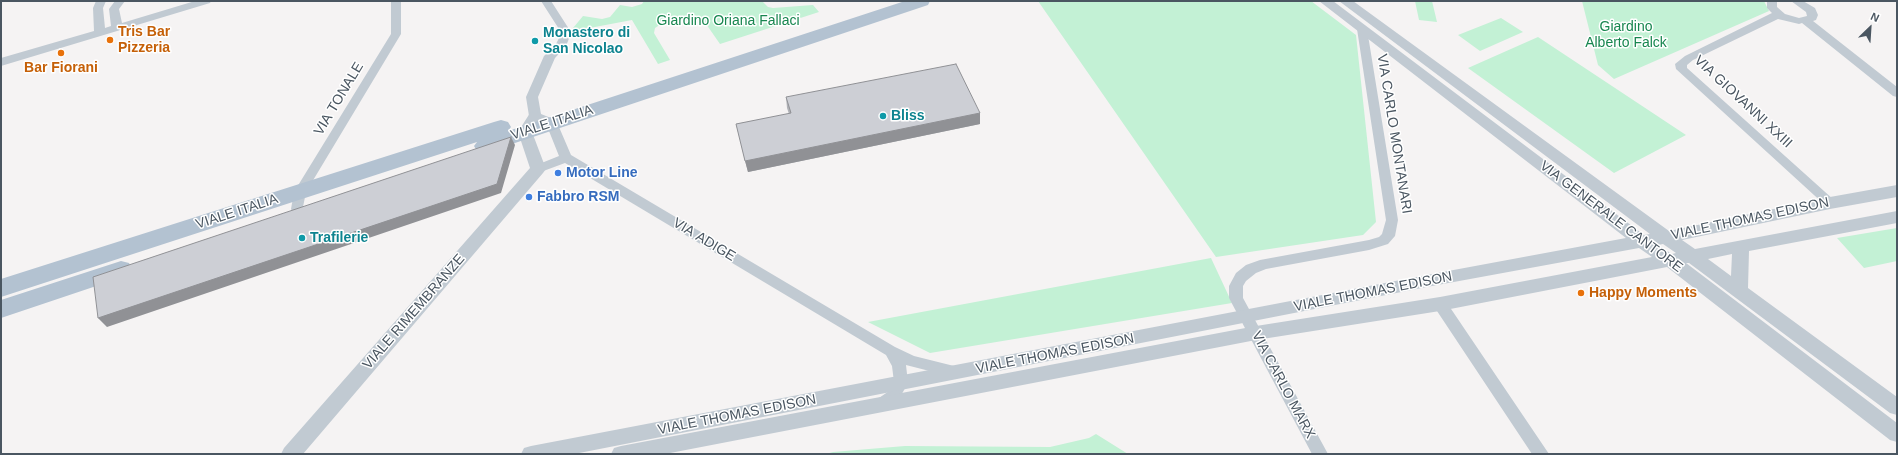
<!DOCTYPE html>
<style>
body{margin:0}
#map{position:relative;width:1898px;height:455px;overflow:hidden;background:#f5f3f3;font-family:Arial,sans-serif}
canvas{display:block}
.frame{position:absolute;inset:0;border:2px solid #4a5661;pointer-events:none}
.north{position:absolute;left:1850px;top:8px;width:40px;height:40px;-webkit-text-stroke:3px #fff;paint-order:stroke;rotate:25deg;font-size:11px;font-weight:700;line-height:16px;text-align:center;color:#4a5661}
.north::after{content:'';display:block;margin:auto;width:14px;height:18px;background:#4a5661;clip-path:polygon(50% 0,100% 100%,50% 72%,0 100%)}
</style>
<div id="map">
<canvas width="1898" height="455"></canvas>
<div class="frame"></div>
<div class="north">N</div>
</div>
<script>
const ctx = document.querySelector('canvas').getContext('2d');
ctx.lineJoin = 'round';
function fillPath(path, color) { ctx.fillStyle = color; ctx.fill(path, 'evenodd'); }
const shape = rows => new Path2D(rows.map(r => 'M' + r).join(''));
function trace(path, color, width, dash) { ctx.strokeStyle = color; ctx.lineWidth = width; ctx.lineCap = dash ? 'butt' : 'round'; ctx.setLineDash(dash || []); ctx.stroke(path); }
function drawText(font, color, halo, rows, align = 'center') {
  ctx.font = font + ' Arial,sans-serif'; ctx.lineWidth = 3; ctx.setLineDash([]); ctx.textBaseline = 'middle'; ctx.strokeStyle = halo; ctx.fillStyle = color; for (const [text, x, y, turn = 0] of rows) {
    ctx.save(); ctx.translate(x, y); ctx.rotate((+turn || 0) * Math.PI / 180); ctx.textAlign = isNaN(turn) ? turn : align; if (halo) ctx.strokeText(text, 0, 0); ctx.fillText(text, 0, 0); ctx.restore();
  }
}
fillPath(shape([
 [644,1,762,1,768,7,773,8,813,5,819,12,720,44,704,21,696,19,661,24,655,28,654,33,670,60,658,64,632,20,579,30,573,28,583,16,602,19,610,17,620,5,632,7,642,4],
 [1038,1,1311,1,1356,35,1376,222,1363,235,1216,257],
 [1415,1,1432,1,1437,22,1419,20],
 [1582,1,1764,1,1769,11,1614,79,1598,65],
 [1501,18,1523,32,1480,51,1458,35],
 [1538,37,1686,135,1614,173,1468,68],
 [1897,228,1897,261,1864,268,1837,238],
 [1211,258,1232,303,930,353,868,322],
 [1096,434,1128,454,826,454,833,452,905,446,1050,447,1089,438]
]), '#c3f1d5');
fillPath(shape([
 [96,1,106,1,103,8,105,28,111,26,109,9,115,1,125,1,119,9,122,23,195,1,211,1,210,3,1,66,1,58,94,31,93,8,96,1],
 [391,1,401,1,401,34,306,192,302,212,297,214,292,212,291,209,294,192,391,34,391,1],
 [541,1,551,1,569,29,570,36,566,46,555,58,538,97,541,114,556,120,571,155,895,347,914,356,958,367,960,371,958,375,953,377,906,365,908,383,899,399,889,408,884,409,879,408,877,403,879,398,889,391,894,382,892,366,886,355,565,163,538,173,534,172,532,169,534,166,559,156,547,126,531,119,529,116,526,97,544,56,556,44,560,36,559,29,541,1],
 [1767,1,1777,1,1777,7,1785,14,1799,18,1807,16,1806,12,1791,1,1803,1,1815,8,1818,15,1816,20,1813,21,1897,87,1897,97,1893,96,1802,23,1799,24,1778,19,1693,60,1687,65,1687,68,1834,200,1836,203,1834,206,1830,208,1826,206,1676,69,1675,64,1685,56,1772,13,1767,8,1767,1],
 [1362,26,1367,29,1398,220,1395,236,1388,244,1369,250,1266,269,1256,273,1246,281,1243,286,1243,298,1328,454,1312,454,1229,298,1229,286,1236,273,1246,265,1260,260,1369,240,1379,237,1382,234,1386,220,1357,29,1362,26],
 [1440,299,1445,300,1549,454,1532,454,1435,308,1433,304,1435,300,1440,299]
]), '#c1cad2');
fillPath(shape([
 [1319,1,1333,1,1644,235,1650,234,1339,1,1353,1,1669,231,1830,197,1897,185,1897,197,1830,209,1682,240,1695,249,1897,211,1897,223,1749,251,1748,288,1897,397,1897,415,1890,413,1689,263,1686,263,1897,423,1897,442,1890,440,1667,267,1440,311,1256,340,665,454,611,454,614,448,621,446,1256,326,1440,297,1652,257,1639,248,1432,286,574,454,521,454,524,448,531,446,1432,274,1626,238,1319,1],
 [1663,244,1676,253,1672,254,1658,245,1663,244],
 [1732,254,1731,276,1708,259,1732,254],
 [535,111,540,113,542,116,532,132,546,169,543,173,303,454,281,454,284,448,530,168,518,132,530,113,535,111]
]), '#c1cad2');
fillPath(shape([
 [905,1,930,1,928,5,491,151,484,153,477,151,474,146,477,142,1,297,1,279,494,122,501,120,508,122,511,127,508,131,905,1],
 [121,261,129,263,132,269,129,275,1,318,1,300,121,261]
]), '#b3c2d1');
fillPath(shape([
 [786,97,980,113,980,124,748,172,736,124,789,114,787,108]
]), '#b0b2b7');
fillPath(shape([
 [980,113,980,124,748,172,745,161],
 [511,137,515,145,501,193,107,327,98,318]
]), '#909195');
const building = shape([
 [956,64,980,113,745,161,736,124,791,113,786,97,956,64],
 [511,137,497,184,98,318,93,277,511,137]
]);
fillPath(building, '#cdcfd5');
trace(building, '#909195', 1);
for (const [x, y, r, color] of [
 [110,40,4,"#e8710a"],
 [535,41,4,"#0f9aa8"],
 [61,53,4,"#e8710a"],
 [883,116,4,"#0f9aa8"],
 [558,173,4,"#3f7fe0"],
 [529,197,4,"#3f7fe0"],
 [302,238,4,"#0f9aa8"],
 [1581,293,4,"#e8710a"]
]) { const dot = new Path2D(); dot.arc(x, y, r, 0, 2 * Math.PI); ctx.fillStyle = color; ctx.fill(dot); trace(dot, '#fff', 1.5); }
drawText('14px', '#17864f', '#fff', [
 ["Giardino Oriana Fallaci",728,21],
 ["Giardino",1626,27],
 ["Alberto Falck",1626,43]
]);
drawText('bold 14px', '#c56008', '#fff', [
 ["Tris Bar",118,32],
 ["Pizzeria",118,48],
 ["Bar Fiorani",61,68,"center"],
 ["Happy Moments",1589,293]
], 'left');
drawText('bold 14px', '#0d838f', '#fff', [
 ["Monastero di",543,33],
 ["San Nicolao",543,49],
 ["Bliss",891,116],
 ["Trafilerie",310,238]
], 'left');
drawText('14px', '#4a5661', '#fff', [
 ["VIA TONALE",339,99,-59],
 ["VIA GIOVANNI XXIII",1743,102,43],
 ["VIALE ITALIA",552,123,-18],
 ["VIA CARLO MONTANARI",1394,134,81],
 ["VIALE ITALIA",237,212,-18],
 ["VIA GENERALE CANTORE",1611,217,37],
 ["VIALE THOMAS EDISON",1750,219,-12],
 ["VIA ADIGE",704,240,31],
 ["VIALE THOMAS EDISON",1373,292,-11],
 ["VIALE RIMEMBRANZE",414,312,-49],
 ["VIALE THOMAS EDISON",1055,354,-11],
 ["VIA CARLO MARX",1283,385,62],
 ["VIALE THOMAS EDISON",737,415,-11]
]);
drawText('bold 14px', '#366cbe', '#fff', [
 ["Motor Line",566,173],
 ["Fabbro RSM",537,197]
], 'left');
</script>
